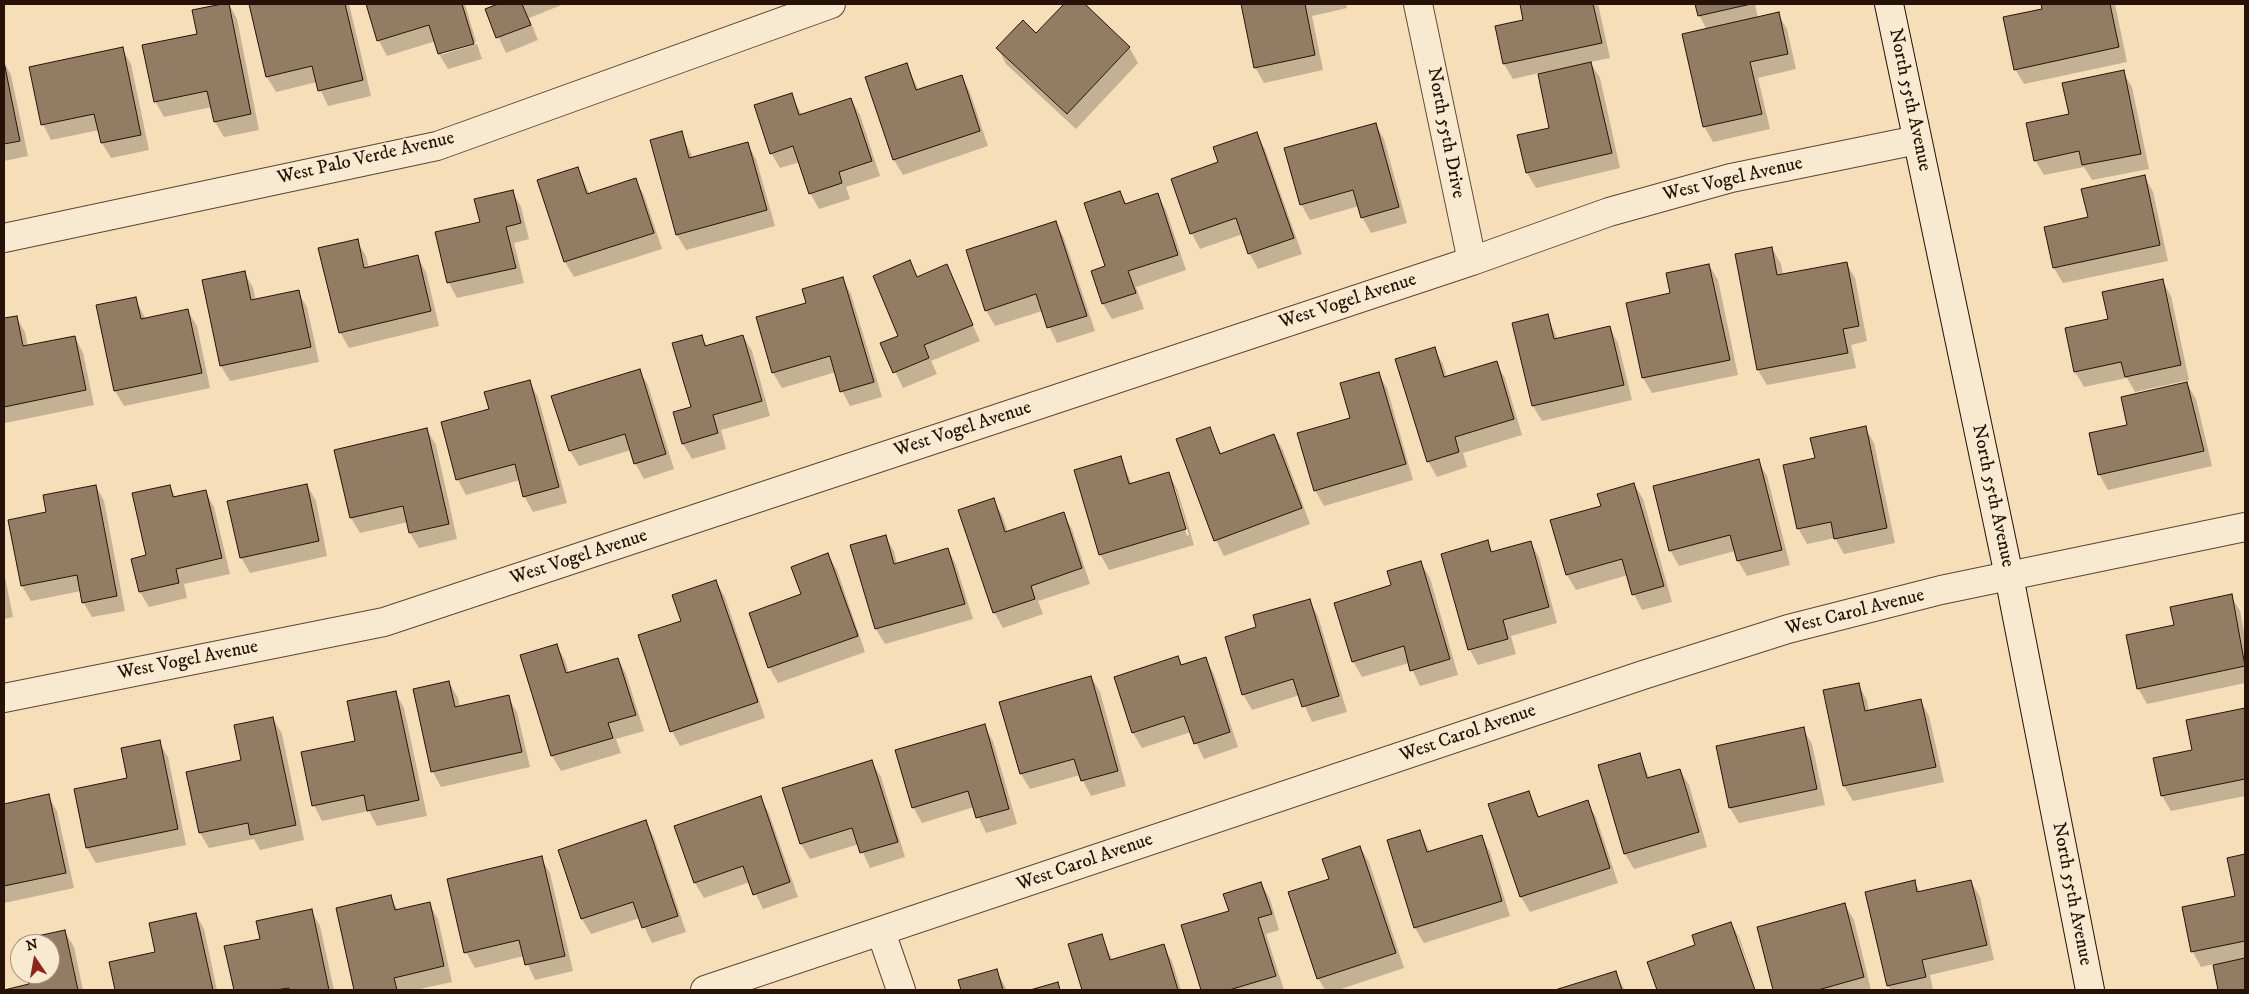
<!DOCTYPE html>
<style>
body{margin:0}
#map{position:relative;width:2249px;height:994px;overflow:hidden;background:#f5deb8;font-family:"IM FELL DW Pica",serif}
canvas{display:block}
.frame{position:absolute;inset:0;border:5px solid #281208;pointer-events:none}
.north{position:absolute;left:10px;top:934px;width:50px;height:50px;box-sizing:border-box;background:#f8ead1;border:1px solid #a59481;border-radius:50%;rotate:348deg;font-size:14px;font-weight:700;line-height:20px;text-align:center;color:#281208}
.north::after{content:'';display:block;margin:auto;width:18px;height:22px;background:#8f2418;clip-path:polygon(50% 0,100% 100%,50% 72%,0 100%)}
</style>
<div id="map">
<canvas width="2249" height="994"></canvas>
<div class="frame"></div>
<div class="north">N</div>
</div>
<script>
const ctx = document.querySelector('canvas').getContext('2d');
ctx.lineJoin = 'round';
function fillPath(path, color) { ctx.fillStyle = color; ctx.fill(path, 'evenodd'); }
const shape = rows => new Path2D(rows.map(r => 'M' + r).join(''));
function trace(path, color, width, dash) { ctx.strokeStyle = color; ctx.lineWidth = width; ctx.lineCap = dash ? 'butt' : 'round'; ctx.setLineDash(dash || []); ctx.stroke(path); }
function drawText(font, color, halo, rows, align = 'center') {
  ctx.font = font + ' "IM FELL DW Pica",serif'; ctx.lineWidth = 4; ctx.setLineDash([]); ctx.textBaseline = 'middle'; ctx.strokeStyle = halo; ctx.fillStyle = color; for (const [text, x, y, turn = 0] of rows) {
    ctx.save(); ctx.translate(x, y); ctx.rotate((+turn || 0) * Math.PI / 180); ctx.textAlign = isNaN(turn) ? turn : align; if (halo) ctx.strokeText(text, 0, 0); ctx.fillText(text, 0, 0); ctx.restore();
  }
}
fillPath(shape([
 [229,4,237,19,259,130,224,137,215,122,212,107,164,117,155,101,198,35,193,11],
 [250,4,349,4,371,96,328,106,317,82,276,92,267,77],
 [367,4,465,4,476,42,441,52,441,55,477,44,482,59,448,69,439,54,436,41,387,56,379,41],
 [500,4,564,4,529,18,538,40,506,53,486,10],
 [1065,4,1083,4,1129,47,1138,63,1076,129,1006,64,998,48,1036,34],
 [1242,4,1346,4,1347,8,1312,16,1323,70,1264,83,1255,67],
 [1521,4,1598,4,1610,58,1590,62,1600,78,1620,168,1536,188,1527,173,1519,136,1551,129,1539,73,1513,79,1504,64,1525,21],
 [1697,4,1755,4,1758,18,1778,14,1787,29,1796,69,1758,78,1770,129,1713,142,1704,126,1707,30,1699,15],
 [2042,4,2115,4,2127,62,2024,84,2015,69,2044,10],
 [122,48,131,64,149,150,111,158,102,143,99,130,51,140,43,124],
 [4,62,11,75,28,156,4,161],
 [906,64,919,91,961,76,970,92,988,146,903,175,894,160,866,77],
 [2123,72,2132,87,2149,169,2092,180,2084,167,2044,175,2035,160,2070,115],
 [791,95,802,115,851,99,860,115,880,176,846,187,850,199,819,209,810,193,800,162,780,168,771,153],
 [1375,124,1384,139,1407,223,1371,233,1362,217,1359,206,1310,220,1301,204],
 [681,133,693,158,747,143,756,159,775,226,686,250,677,235,651,141],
 [1256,134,1265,149,1302,254,1258,269,1250,254,1243,234,1200,249,1192,234,1173,179,1219,163],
 [578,168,590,195,635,180,644,195,662,249,574,277,565,262,539,181],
 [2145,177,2153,192,2168,261,2063,283,2054,268,2089,218],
 [512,191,521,207,529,239,514,243,524,283,457,298,449,283,436,233,481,223],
 [1120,192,1127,205,1157,195,1166,210,1186,270,1136,287,1144,309,1112,319,1103,304,1093,272,1107,267],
 [1055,222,1064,238,1095,331,1057,343,1042,311,995,326,986,310],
 [357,241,366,256,369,268,417,256,426,272,439,326,349,348,340,332],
 [1772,248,1781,264,1783,275,1846,263,1855,278,1867,341,1851,345,1856,368,1767,385,1758,370],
 [909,262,918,278,946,266,980,341,931,361,937,374,903,388,882,344,900,336],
 [1709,265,1718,280,1738,375,1652,393,1643,378,1672,294],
 [244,272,253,288,256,301,298,292,307,307,319,362,230,381,221,366,203,281],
 [843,279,851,294,882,397,850,406,842,391,836,372,782,388,773,373,758,318,807,304],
 [2162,280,2171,296,2189,380,2135,392,2127,378,2084,387,2075,372,2110,320],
 [135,298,146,320,188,311,197,326,210,388,124,406,115,391,97,306],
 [1547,315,1558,340,1610,328,1618,343,1632,400,1542,421,1533,406],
 [16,317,25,332,28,347,75,337,83,353,94,405,5,423,4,319],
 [701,336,707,346,743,336,752,351,770,416,721,430,726,449,692,459,683,444,692,408],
 [1434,349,1443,364,1447,378,1496,363,1505,378,1522,435,1463,453,1467,467,1437,477,1428,461],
 [639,370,648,385,674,469,644,479,635,463,631,450,579,466,570,451],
 [1378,373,1387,388,1413,480,1324,506,1315,490,1351,419],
 [529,381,538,397,567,503,533,512,524,496,520,480,466,495,458,480,442,423,490,410],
 [2187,384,2196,399,2212,466,2108,490,2099,474,2129,425],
 [1209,428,1222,455,1274,435,1283,450,1310,524,1224,556,1216,540,1178,439],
 [1865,428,1874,443,1895,543,1844,554,1835,538,1807,544,1798,528],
 [427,430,436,445,457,539,419,548,410,533,408,522,360,533,351,518,336,451],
 [1120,458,1132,484,1168,473,1177,489,1194,545,1109,570,1100,554],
 [1173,488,1175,488,1189,535,1187,536],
 [1758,461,1767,476,1790,565,1747,576,1738,561,1735,551,1679,566,1670,550],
 [1634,484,1643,499,1672,602,1642,610,1634,594,1628,575,1576,590,1567,575,1552,521,1602,506],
 [307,485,316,501,327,556,250,573,241,557],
 [96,486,104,501,125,611,92,617,83,602,81,591,31,601,22,586,48,513],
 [170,486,176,498,205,491,214,507,230,574,184,584,187,598,149,607,140,592,133,560,148,556],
 [993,500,1002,515,1008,532,1063,514,1072,529,1090,584,1038,601,1043,614,1003,628,994,612],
 [885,536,894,551,897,564,948,549,956,565,973,619,885,644,876,629,852,546],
 [1487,542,1493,552,1530,542,1539,557,1557,623,1511,636,1516,654,1478,665,1470,650,1443,555],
 [828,555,837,570,865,652,778,683,769,667,802,595],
 [1421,563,1430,578,1458,675,1420,686,1409,663,1362,677,1353,661,1393,586],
 [4,572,13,617,4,619],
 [716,582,725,597,765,718,680,746,672,731,682,622],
 [2231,596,2240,611,2245,637,2245,683,2147,704,2138,688,2176,626],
 [1309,600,1318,616,1347,712,1312,722,1300,695,1252,710,1243,694,1258,628],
 [556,645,565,660,569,674,618,659,626,674,644,731,616,739,621,753,561,771,552,756,521,655],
 [1178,657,1183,666,1205,658,1214,674,1238,747,1204,759,1191,732,1142,748,1133,733,1116,678],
 [1091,677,1100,692,1126,786,1091,796,1080,775,1030,789,1021,774],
 [449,682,458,698,460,708,508,697,517,712,530,767,441,787,433,772,414,690],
 [1858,684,1867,700,1869,711,1921,701,1929,716,1944,782,1853,801,1844,786,1824,691],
 [395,692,404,708,427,816,377,826,369,811,322,821,314,805,356,742],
 [2245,709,2245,796,2171,811,2162,796,2154,759,2194,751,2188,721],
 [273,718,282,734,304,840,260,850,254,839,209,848,200,833,243,761],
 [984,726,993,741,1017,824,986,833,974,807,922,823,913,807],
 [1803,729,1812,744,1825,805,1739,823,1730,808],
 [159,742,168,757,186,845,96,863,87,848,75,790,129,779],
 [1639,754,1650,779,1680,770,1689,785,1707,847,1634,869,1625,854,1599,766],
 [872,762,881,777,905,857,870,868,859,844,810,859,801,844],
 [1528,792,1540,818,1587,802,1596,817,1618,883,1530,912,1521,897,1490,805],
 [48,796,57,811,74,888,4,903,4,805],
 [760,798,769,813,798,897,763,909,750,882,704,898,695,883],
 [645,822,654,837,686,932,652,943,640,918,591,934,582,919],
 [1420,831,1430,852,1481,836,1490,852,1510,916,1424,943,1415,928],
 [1360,847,1369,862,1404,968,1338,990,1325,990,1318,978,1331,879],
 [2245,855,2245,990,2219,990,2214,964,2201,967,2193,952,2236,897,2228,858],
 [541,858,550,873,573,971,535,980,524,956,475,968,466,952],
 [1914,882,1921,893,1971,882,1980,897,1994,960,1930,975,1933,990,1891,990,1888,986],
 [1261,883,1270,899,1279,930,1266,934,1284,990,1203,990,1183,926,1230,912],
 [390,897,398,910,429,903,438,919,452,982,415,990,356,990,337,909],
 [1845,905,1854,920,1871,990,1774,990,1758,927],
 [311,910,320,926,334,990,235,990,226,947,261,940],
 [196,914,204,929,217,990,116,990,110,963,156,953],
 [1731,923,1740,939,1757,990,1738,938,1736,938,1753,990,1658,990,1649,963,1697,946],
 [65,932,74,947,83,990,4,990,30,984,28,974,50,974,50,944,21,944],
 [1101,935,1113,961,1163,946,1172,961,1181,990,1084,990,1069,945],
 [996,970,1007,990,963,990,960,981],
 [1615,973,1625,990,1559,990]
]), '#0003');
const building = shape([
 [222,4,229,4,251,114,214,122,207,91,154,102,142,45,197,34,192,10,222,4],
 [249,4,345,4,363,80,318,91,312,66,266,77,249,4],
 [366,4,462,4,474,44,438,54,429,25,377,41,366,4],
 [498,4,522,4,531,25,496,38,485,9,498,4],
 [1064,4,1085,4,1130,47,1067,114,996,48,1023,20,1036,33,1064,4],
 [1241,4,1305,4,1315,55,1254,68,1241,4],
 [1520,4,1593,4,1602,43,1503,64,1495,26,1523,20,1520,4],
 [1695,4,1751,4,1698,16,1695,4],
 [2041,4,2110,4,2119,47,2014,70,2003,17,2042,9,2041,4],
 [1779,12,1788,54,1750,62,1762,114,1703,127,1682,34,1779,12],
 [123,47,141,135,101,143,94,114,41,125,29,67,123,47],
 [4,62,20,141,4,144,4,62],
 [1591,62,1612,153,1526,173,1517,135,1549,128,1538,74,1591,62],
 [907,63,916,90,962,75,980,131,893,160,865,77,907,63],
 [2124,70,2141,154,2082,165,2079,151,2034,161,2026,123,2069,114,2062,83,2124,70],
 [792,93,799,115,851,98,872,161,839,172,842,183,809,194,793,146,770,154,754,105,792,93],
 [1376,123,1399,207,1361,218,1353,190,1300,205,1284,148,1376,123],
 [682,131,689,158,748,142,767,210,676,235,650,140,682,131],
 [1257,132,1294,238,1248,254,1236,218,1190,234,1171,179,1218,162,1213,147,1257,132],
 [578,167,587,194,636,178,654,233,564,262,537,180,578,167],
 [2145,175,2160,245,2053,268,2044,227,2088,217,2081,189,2145,175],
 [513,190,521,223,506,227,516,268,447,283,435,232,480,222,474,199,513,190],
 [1120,191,1125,204,1158,193,1178,255,1128,271,1136,293,1102,304,1091,271,1105,266,1084,203,1120,191],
 [1056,221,1087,316,1047,328,1036,294,985,311,966,250,1056,221],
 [358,239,364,268,418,255,431,311,339,333,318,248,358,239],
 [1772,247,1777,275,1847,262,1859,326,1843,329,1848,353,1757,370,1735,254,1772,247],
 [910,260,917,277,947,264,973,325,924,345,929,358,893,373,880,343,898,336,873,276,910,260],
 [1709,264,1730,360,1642,378,1626,303,1670,293,1666,273,1709,264],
 [245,271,251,300,299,290,311,347,220,366,202,280,245,271],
 [843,277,874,382,840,392,830,356,772,373,756,317,806,303,802,289,843,277],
 [2163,279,2181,365,2125,377,2121,362,2074,372,2065,328,2108,319,2102,292,2163,279],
 [136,297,141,319,188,309,202,373,114,391,96,305,136,297],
 [1548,314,1554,339,1610,326,1624,385,1532,406,1512,323,1548,314],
 [17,316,23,346,75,336,86,390,4,407,4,318,17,316],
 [702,335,705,346,743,335,762,401,713,415,718,433,682,444,673,412,691,407,672,343,702,335],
 [1435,347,1444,377,1497,361,1514,419,1455,437,1459,452,1427,462,1395,359,1435,347],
 [640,369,666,454,634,464,625,434,569,451,551,396,640,369],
 [1379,372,1406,464,1314,491,1297,433,1350,418,1340,383,1379,372],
 [530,380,559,487,523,497,515,464,456,480,441,422,489,409,484,392,530,380],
 [2187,382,2204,451,2098,475,2089,433,2127,425,2121,397,2187,382],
 [1866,426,1887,528,1834,539,1831,522,1797,529,1783,465,1815,458,1810,438,1866,426],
 [1210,427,1220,454,1274,434,1302,508,1214,541,1176,439,1210,427],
 [427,428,449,524,409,533,403,506,350,518,334,450,427,428],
 [1121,456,1129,484,1169,472,1186,529,1099,555,1074,470,1121,456],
 [1759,459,1782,550,1737,561,1730,535,1669,551,1653,486,1759,459],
 [1634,483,1664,586,1632,595,1622,559,1566,575,1550,520,1601,506,1597,494,1634,483],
 [307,484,319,541,240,558,227,501,307,484],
 [96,485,117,596,82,603,77,575,21,586,8,520,46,512,43,495,96,485],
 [170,485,173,497,206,490,222,558,176,569,179,583,139,592,131,559,146,555,132,493,170,485],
 [994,498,1005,532,1064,512,1082,568,1031,586,1035,599,993,613,958,510,994,498],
 [886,535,894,564,948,548,965,604,875,629,850,545,886,535],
 [1488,540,1491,552,1531,541,1549,607,1503,620,1508,639,1468,650,1441,554,1488,540],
 [828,553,858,636,768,668,749,613,801,594,791,567,828,553],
 [1421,561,1450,659,1410,671,1404,646,1352,662,1334,603,1391,585,1387,571,1421,561],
 [716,580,758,702,670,732,638,635,681,621,672,595,716,580],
 [2232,594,2245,666,2137,689,2126,635,2174,625,2170,607,2232,594],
 [1310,599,1339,696,1302,707,1293,679,1242,695,1225,637,1256,627,1253,615,1310,599],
 [557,644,566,673,618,658,636,715,608,723,613,738,551,756,520,655,557,644],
 [1178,656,1181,665,1206,657,1230,732,1194,744,1184,716,1132,733,1114,677,1178,656],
 [1091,676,1118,771,1081,781,1074,759,1020,774,999,702,1091,676],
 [449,681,455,707,509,695,522,752,431,772,413,689,449,681],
 [1859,683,1865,711,1921,699,1936,767,1843,786,1823,690,1859,683],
 [396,691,419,800,367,811,364,795,312,806,301,752,355,741,347,701,396,691],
 [2245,708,2245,779,2161,796,2153,758,2192,750,2186,720,2245,708],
 [273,717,296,825,250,835,248,823,199,833,186,772,241,760,234,725,273,717],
 [985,724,1009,809,976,818,968,791,912,808,895,750,985,724],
 [1804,727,1817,789,1729,808,1716,746,1804,727],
 [160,740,178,829,86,848,74,789,127,778,121,748,160,740],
 [1640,753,1647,778,1680,769,1699,832,1624,854,1598,765,1640,753],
 [872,760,898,842,860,853,852,828,800,844,782,788,872,760],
 [1529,791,1538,817,1588,800,1610,868,1520,897,1488,804,1529,791],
 [49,794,66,873,4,886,4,804,49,794],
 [761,796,790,882,753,895,743,866,694,883,674,826,761,796],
 [646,820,678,916,642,928,633,902,581,919,558,850,646,820],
 [1420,830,1427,852,1482,835,1502,901,1414,928,1387,840,1420,830],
 [1360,846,1396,953,1317,979,1288,892,1329,879,1322,859,1360,846],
 [2245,854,2245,941,2191,952,2182,907,2235,896,2227,858,2245,854],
 [542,856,565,956,525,965,519,940,464,953,447,879,542,856],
 [1915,880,1917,892,1971,880,1987,945,1922,960,1926,977,1887,986,1865,892,1915,880],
 [1261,882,1272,914,1258,918,1276,976,1229,990,1201,990,1181,925,1229,911,1223,894,1261,882],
 [391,895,395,910,430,902,444,966,394,978,397,990,354,990,336,908,391,895],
 [1845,903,1864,977,1818,990,1773,990,1757,927,1845,903],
 [312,909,329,990,289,990,289,988,276,990,234,990,224,946,260,939,256,921,312,909],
 [196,913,213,990,115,990,109,962,155,952,149,923,196,913],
 [1731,922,1755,990,1657,990,1647,962,1695,945,1692,935,1731,922],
 [65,930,78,990,4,990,29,984,27,974,50,974,50,944,20,944,19,940,65,930],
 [1102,934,1110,960,1164,944,1178,990,1082,990,1068,944,1102,934],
 [2245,958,2245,990,2218,990,2213,965,2245,958],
 [997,969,1003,990,961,990,958,980,997,969],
 [1616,971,1622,990,1555,990,1616,971],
 [1058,982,1060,990,1030,990,1058,982]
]);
fillPath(building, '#937c64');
trace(building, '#281208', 1);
const street = shape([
 [1418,4,1472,261],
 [4,238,437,146,831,4],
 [4,698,384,622,1472,261,1609,212,1731,178,1917,140],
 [881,932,901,990],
 [705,990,1643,675,1788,629,1941,590,2245,527]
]);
const secondary = shape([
 [1889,4,2009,576,2090,990]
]);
trace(street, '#5b4534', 30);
trace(secondary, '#281208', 30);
trace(street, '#f8ead1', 28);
trace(secondary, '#f8ead1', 28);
drawText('19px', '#281208', '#f8ead1', [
 ["North 55th Avenue",1909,100,78],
 ["North 55th Drive",1445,133,79],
 ["West Palo Verde Avenue",366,159,-13],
 ["West Vogel Avenue",1733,180,-13],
 ["West Vogel Avenue",1348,302,-18],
 ["West Vogel Avenue",963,430,-18],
 ["North 55th Avenue",1992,496,78],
 ["West Vogel Avenue",579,558,-18],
 ["West Carol Avenue",1855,613,-14],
 ["West Vogel Avenue",188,661,-11],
 ["West Carol Avenue",1468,734,-19],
 ["West Carol Avenue",1085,863,-19],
 ["North 55th Avenue",2071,894,79]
]);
</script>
